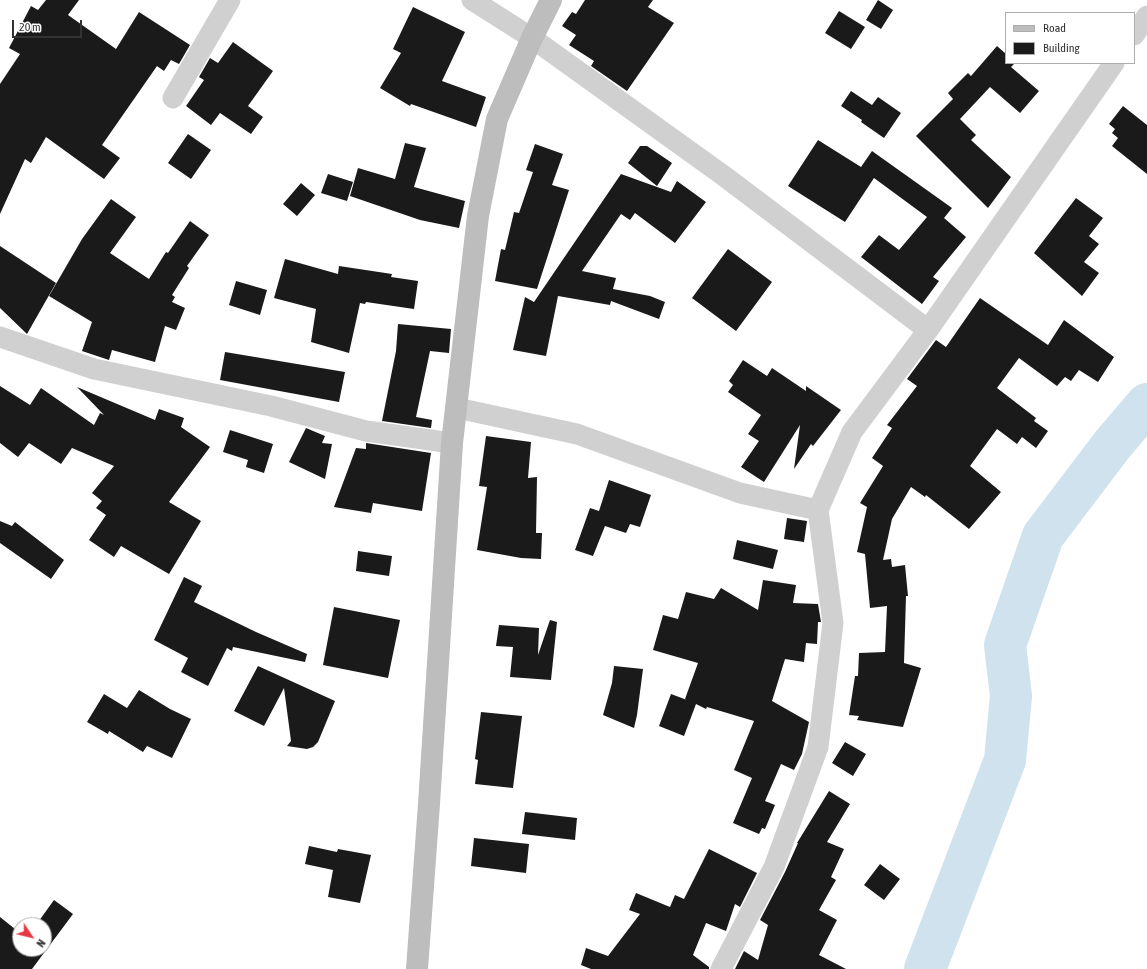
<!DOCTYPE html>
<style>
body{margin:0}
#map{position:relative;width:1147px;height:969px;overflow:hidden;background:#fff;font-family:"Asap Condensed",sans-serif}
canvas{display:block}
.legend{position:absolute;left:1005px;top:12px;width:130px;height:52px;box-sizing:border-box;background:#fff;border:1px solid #adadad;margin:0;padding:5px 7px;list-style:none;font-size:12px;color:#333}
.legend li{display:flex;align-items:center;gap:8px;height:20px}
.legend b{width:20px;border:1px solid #adadad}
.north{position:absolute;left:12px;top:917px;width:40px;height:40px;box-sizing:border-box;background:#fff;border:1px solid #adadad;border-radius:50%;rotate:125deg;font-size:11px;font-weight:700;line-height:16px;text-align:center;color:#333}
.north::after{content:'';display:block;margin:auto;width:14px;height:18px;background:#e63946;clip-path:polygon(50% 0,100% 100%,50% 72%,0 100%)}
.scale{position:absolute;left:12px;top:20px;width:70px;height:18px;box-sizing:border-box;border:2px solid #333;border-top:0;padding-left:5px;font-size:12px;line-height:14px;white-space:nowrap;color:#333;-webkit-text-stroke:3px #fff;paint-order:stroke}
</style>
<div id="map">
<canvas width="1147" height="969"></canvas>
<ul class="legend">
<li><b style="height:5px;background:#bdbdbd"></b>Road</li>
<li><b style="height:11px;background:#1a1a1a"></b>Building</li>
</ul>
<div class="north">N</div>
<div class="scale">20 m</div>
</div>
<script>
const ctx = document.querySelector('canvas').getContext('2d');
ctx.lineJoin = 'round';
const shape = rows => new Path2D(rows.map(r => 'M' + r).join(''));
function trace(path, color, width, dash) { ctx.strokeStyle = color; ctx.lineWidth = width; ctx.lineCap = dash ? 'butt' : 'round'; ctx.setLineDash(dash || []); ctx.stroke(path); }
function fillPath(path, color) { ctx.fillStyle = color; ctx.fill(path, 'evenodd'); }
trace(shape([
 [925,969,1005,760,1011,696,1005,645,1043,536,1112,445,1147,404]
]), '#cfe2ee', 42);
fillPath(shape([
 [46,0,79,0,68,15,116,49,139,12,190,45,179,64,171,60,164,71,157,66,102,145,120,158,104,179,46,137,31,163,25,159,0,214,0,84,20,54,9,48,31,6,38,10],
 [585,0,653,0,648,7,674,23,627,91,591,66,594,61,569,45,576,35,562,26,572,12,576,14],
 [878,0,893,10,881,29,866,20],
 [413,7,465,32,442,81,486,97,476,127,411,104,410,106,380,88,401,53,393,49],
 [839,11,865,27,851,49,825,33],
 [233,42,273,71,248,106,263,117,251,134,220,113,211,125,186,106,204,80,199,77,210,58,218,63],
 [997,46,1006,54,1006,63,1015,63,1011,67,1039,91,1020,113,990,87,960,119,976,135,971,140,1011,177,988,208,916,136,953,99,948,93,968,73,971,76],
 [851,91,872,105,878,97,901,113,884,138,861,122,862,120,841,106],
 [1123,106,1147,125,1147,174,1112,146,1118,138,1112,133,1115,129,1109,124],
 [188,134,211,150,191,179,168,163],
 [818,140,861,167,872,151,952,208,944,218,966,237,933,277,939,281,922,304,861,257,879,235,899,250,927,217,874,178,845,222,788,186],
 [405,143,426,148,414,187,465,201,459,228,420,220,350,196,358,168,395,179],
 [535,144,563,154,552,185,569,190,537,289,495,281,501,249,505,250,514,212,519,213,533,172,526,170],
 [640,146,647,146,672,163,657,186,628,163],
 [328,174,353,182,347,201,321,193],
 [621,174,671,192,677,181,706,202,675,243,635,213,630,220,621,214,582,271,616,278,613,289,650,296,665,302,659,319,611,301,610,305,558,296,546,356,513,350,525,297,534,302],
 [301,183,315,195,297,216,283,204],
 [1076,198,1103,218,1089,236,1099,244,1084,262,1099,273,1082,296,1034,253],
 [111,199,136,217,110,253,149,279,166,252,168,253,190,221,209,235,187,266,189,268,172,295,175,297,172,302,185,308,176,330,165,326,155,362,112,350,109,360,82,351,92,322,49,296,82,239],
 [0,246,56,283,27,334,0,308],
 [728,249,772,282,736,331,692,298],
 [285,259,338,274,339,266,392,274,391,277,418,281,414,309,366,302,365,304,360,303,349,353,311,342,316,309,274,298],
 [236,281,267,290,260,315,229,305],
 [980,298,1048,345,1064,320,1114,357,1098,382,1079,370,1071,381,1065,377,1057,386,1019,358,997,388,1036,418,1034,421,1048,431,1036,448,1022,437,1017,444,997,429,970,466,1001,492,969,529,926,495,925,497,911,487,892,519,883,560,891,559,892,567,905,565,908,596,906,596,904,663,921,668,903,727,857,720,859,716,849,715,855,676,858,676,859,653,885,652,887,606,870,608,865,554,857,552,867,507,860,503,883,466,872,458,892,428,887,425,917,386,907,379,936,340,946,347],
 [398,324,451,329,449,353,430,351,416,417,432,420,431,428,382,421,396,351],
 [225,352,345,372,339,402,220,380],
 [743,360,767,376,772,368,806,391,806,386,841,410,813,446,811,444,794,469,800,425,764,482,741,467,759,441,748,434,761,415,728,392,733,385,729,381],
 [0,386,30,405,41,388,94,425,100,413,104,415,77,387,155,420,159,409,184,418,181,427,210,447,169,502,201,521,169,574,121,546,114,557,89,540,106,515,96,508,102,501,92,493,114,466,72,448,61,464,29,443,18,457,0,443],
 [306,428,325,436,322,443,332,444,325,479,289,462],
 [230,430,273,444,264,473,246,467,248,460,223,452],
 [486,436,531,442,528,478,537,477,536,533,542,533,541,559,521,558,477,550,487,487,479,486],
 [366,443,431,453,422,511,373,503,371,513,334,507,356,448,366,449],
 [609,480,651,495,640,527,630,524,626,533,605,526,593,556,575,550,590,508,599,511],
 [787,518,807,521,804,542,784,539],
 [0,521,12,526,15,522,64,560,51,579,0,543],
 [737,540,778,550,773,569,733,559],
 [358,551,392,556,389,576,356,571],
 [184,577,202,586,194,602,256,632,307,654,305,662,233,647,232,651,227,648,208,686,181,672,188,658,154,640],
 [763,580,796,585,793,603,818,604,821,622,818,622,817,644,806,643,804,662,785,659,772,701,809,722,802,754,794,770,781,764,765,801,775,805,765,829,762,828,759,834,733,823,752,778,734,770,754,721,707,707,706,709,696,704,684,736,659,726,671,694,687,700,685,699,698,663,653,650,663,615,678,619,686,592,714,599,721,588,758,610],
 [334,607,400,620,388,678,323,665],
 [550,620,557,622,551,680,510,677,513,647,496,646,499,625,539,628,538,655],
 [258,666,335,701,318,742,313,747,307,749,287,746,291,741,284,688,264,726,234,711],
 [614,666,643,669,637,715,634,728,603,715,612,683],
 [139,690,170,709,191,719,172,758,147,746,143,752,109,731,108,734,87,722,104,694,127,708],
 [481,712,522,716,513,788,475,784,478,760,475,759],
 [845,742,866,754,853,776,832,763],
 [829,791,850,804,827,842,844,849,831,877,836,880,819,910,837,920,819,955,846,969,735,969,744,951,758,960,768,925,760,920,785,872,798,843,797,843],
 [525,812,577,818,575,840,522,834],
 [474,838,529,844,526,873,471,866],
 [309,846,337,852,338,849,371,855,360,903,328,897,333,870,305,864],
 [709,849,757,873,740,907,735,904,726,931,706,923,693,955,709,967,709,969,591,969,581,965,586,948,608,956,640,914,629,910,636,893,670,907,675,895,684,899],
 [880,864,900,879,884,900,864,885],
 [54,900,73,914,32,969,0,969,0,917,20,933,20,949,44,949,44,925,36,925]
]), '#1a1a1a');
trace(shape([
 [472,0,532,38,724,176,928,330],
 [1134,35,1147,16],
 [173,98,230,0],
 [0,337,94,369,271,406,366,431,452,443],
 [457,408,577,434,740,493,818,510],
 [721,969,774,867,818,747,833,623,818,510,852,432,928,330,1114,63]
]), '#d0d0d0', 21);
trace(shape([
 [417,969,429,804,452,443,478,216,497,119,532,38,551,0]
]), '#bdbdbd', 22);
</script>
